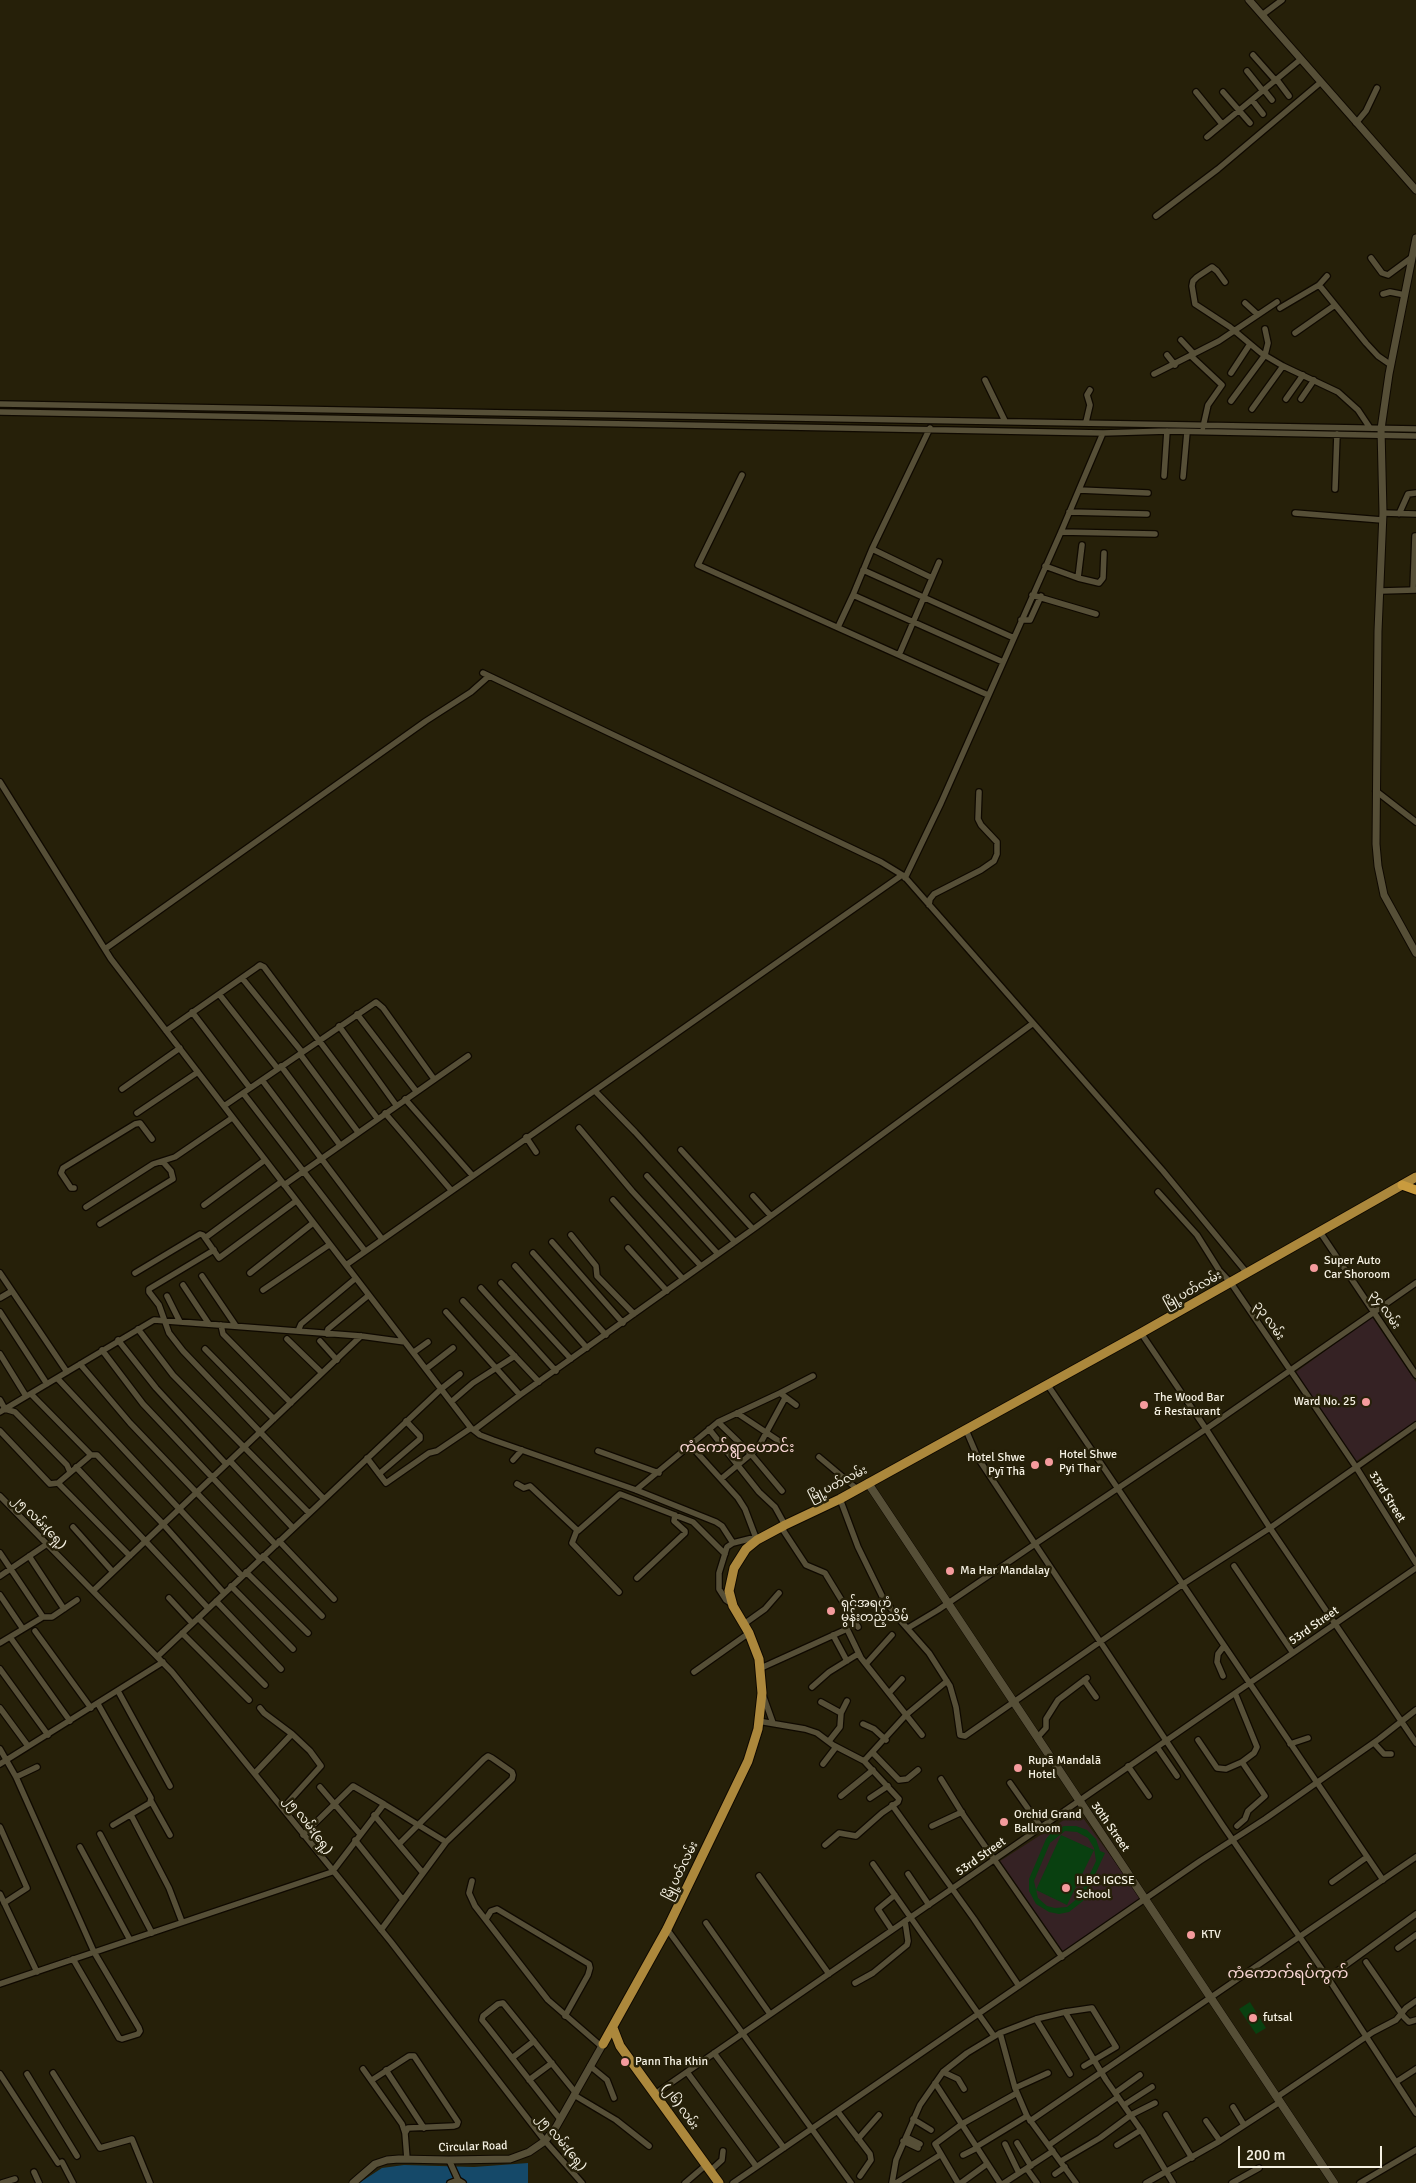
<!DOCTYPE html>
<meta charset="utf-8">
<style>
body{margin:0}
#map{position:relative;width:1416px;height:2183px;overflow:hidden;background:#262009;font-family:Signika,sans-serif}
canvas{display:block}
.scale{position:absolute;left:1238px;top:2146px;width:144px;height:22px;box-sizing:border-box;border:2px solid #f5f1e3;border-top:0;padding-left:6px;font-size:15px;line-height:18px;white-space:nowrap;color:#f5f1e3;-webkit-text-stroke:4px #262009;paint-order:stroke}
</style>
<div id="map">
<canvas width="1416" height="2183"></canvas>
<div class="scale">200 m</div>
</div>
<script>
const ctx = document.querySelector('canvas').getContext('2d');
ctx.lineJoin = 'round';
function fillPath(path, color) { ctx.fillStyle = color; ctx.fill(path, 'evenodd'); }
const shape = rows => new Path2D(rows.map(r => 'M' + r).join(''));
function trace(path, color, width, dash) { ctx.strokeStyle = color; ctx.lineWidth = width; ctx.lineCap = dash ? 'butt' : 'round'; ctx.setLineDash(dash || []); ctx.stroke(path); }
function drawText(font, color, halo, rows, align = 'center') {
  ctx.font = font + ' Signika,"Noto Sans Myanmar",sans-serif'; ctx.lineWidth = 5; ctx.setLineDash([]); ctx.textBaseline = 'middle'; ctx.strokeStyle = halo; ctx.fillStyle = color; for (const [text, x, y, turn = 0] of rows) {
    ctx.save(); ctx.translate(x, y); ctx.rotate((+turn || 0) * Math.PI / 180); ctx.textAlign = isNaN(turn) ? turn : align; if (halo) ctx.strokeText(text, 0, 0); ctx.fillText(text, 0, 0); ctx.restore();
  }
}
fillPath(shape([
 [1372,1317,1416,1382,1416,1421,1355,1462,1296,1372],
 [1078,1811,1142,1899,1064,1953,1000,1861]
]), '#352224');
fillPath(shape([
 [1064,1826,1076,1826,1087,1830,1096,1839,1100,1851,1105,1853,1083,1901,1069,1912,1059,1914,1049,1912,1036,1904,1029,1891,1029,1879,1046,1839,1052,1832],
 [1065,1831,1077,1832,1088,1838,1094,1848,1096,1861,1079,1897,1067,1907,1055,1908,1047,1906,1038,1898,1034,1881,1050,1843],
 [1061,1835,1094,1850,1067,1905,1036,1890],
 [1250,2002,1266,2028,1256,2034,1239,2009]
]), '#094010');
fillPath(shape([
 [528,2163,528,2183,359,2183,382,2168,404,2165,474,2167]
]), '#154969');
const minor = shape([
 [1262,15,1282,0],
 [1253,55,1276,81],
 [1247,71,1263,91],
 [1277,80,1289,96],
 [1264,90,1272,100],
 [1196,92,1222,124],
 [1223,92,1250,123],
 [1252,100,1263,114],
 [1356,123,1366,111,1377,88],
 [1207,137,1301,59],
 [1156,216,1218,169,1321,82],
 [1371,258,1382,273,1388,275,1411,258],
 [1225,282,1217,271,1212,267,1197,277,1193,281,1192,286,1195,304,1230,327,1261,353,1283,366,1338,392,1358,410,1370,428],
 [1319,285,1366,343,1378,356,1391,365],
 [1383,294,1390,292,1405,295],
 [1245,303,1257,314],
 [1280,308,1319,285,1327,276],
 [1295,333,1335,305],
 [1181,340,1194,354],
 [1167,355,1175,365],
 [1191,356,1222,385,1208,405,1203,427],
 [1231,373,1250,344],
 [1154,374,1219,341,1277,302],
 [985,380,1005,421],
 [1286,399,1303,375],
 [1301,399,1314,380],
 [1231,401,1265,355,1268,343,1265,329],
 [0,404,1416,429],
 [1252,409,1283,366],
 [0,412,1103,433,1167,431,1416,436],
 [1086,422,1090,405,1087,395,1090,390],
 [930,428,872,549,853,595,1003,662],
 [742,475,698,565,988,695],
 [1164,476,1167,431],
 [1183,477,1187,432],
 [1335,489,1337,434],
 [1079,490,1148,493],
 [1069,512,1147,514],
 [1295,513,1382,520],
 [1383,513,1416,514],
 [1399,514,1408,494,1416,493],
 [1061,532,1155,534],
 [872,549,932,578],
 [1045,566,1078,578,1099,583,1103,578,1104,553],
 [863,570,1014,638],
 [1078,578,1082,545],
 [1413,590,1415,536],
 [1381,591,1416,590],
 [1032,595,1096,614],
 [1021,620,1030,620,1041,596],
 [838,627,853,595],
 [899,655,939,562],
 [483,673,881,862,904,876,1163,1171,1247,1273],
 [0,782,111,959,471,1428,480,1435,493,1440,636,1490,716,1522,722,1526,733,1543],
 [1376,791,1416,822],
 [905,878,941,803,1061,532,1103,433],
 [929,905,930,899,934,894,981,870,994,861,997,854,997,842,981,825,978,819,979,792],
 [105,949,426,721,471,692,489,676],
 [242,978,302,1052],
 [219,994,278,1069],
 [192,1012,250,1088],
 [357,1014,416,1091],
 [339,1026,396,1105],
 [166,1031,256,968,260,965,264,967,377,1118],
 [300,1054,358,1132],
 [281,1066,340,1145],
 [262,1080,382,1239],
 [122,1089,180,1048],
 [595,1091,635,1132,735,1242],
 [243,1093,365,1251],
 [405,1099,472,1175],
 [224,1106,376,1002,383,1008,434,1079],
 [137,1113,198,1072],
 [385,1113,451,1190],
 [579,1128,632,1191,701,1266],
 [526,1137,536,1152],
 [681,1150,753,1229],
 [647,1176,718,1254],
 [284,1185,468,1056],
 [74,1188,71,1188,61,1173,63,1168,135,1124,140,1123,152,1139],
 [1158,1192,1197,1235,1219,1270,1231,1283,1356,1467,1416,1563],
 [753,1196,771,1216],
 [613,1200,683,1279],
 [204,1205,265,1160],
 [86,1207,153,1164,175,1157,232,1118],
 [100,1224,173,1179,171,1171,163,1162],
 [1320,1232,1416,1375],
 [571,1235,596,1266,597,1276,634,1314],
 [205,1238,281,1182],
 [552,1242,623,1323],
 [628,1248,667,1291],
 [214,1250,149,1289,149,1292,159,1305,169,1333,183,1351,324,1499],
 [533,1253,606,1335],
 [346,1265,902,875],
 [515,1266,587,1348],
 [0,1273,67,1372],
 [135,1273,200,1234,203,1235,219,1258,296,1201],
 [250,1273,313,1223],
 [202,1276,236,1326],
 [501,1283,571,1359],
 [183,1285,209,1324],
 [481,1288,556,1371],
 [263,1290,329,1245],
 [167,1296,180,1322],
 [0,1298,12,1291],
 [463,1301,539,1382],
 [0,1312,47,1384],
 [446,1312,520,1395],
 [221,1325,223,1334,291,1403],
 [138,1329,173,1375,309,1513],
 [298,1331,301,1324,356,1278],
 [327,1334,328,1329,369,1295],
 [287,1339,322,1373],
 [118,1340,156,1388,226,1464],
 [320,1341,337,1360],
 [205,1349,274,1419],
 [102,1350,143,1404,276,1545],
 [414,1352,428,1342],
 [0,1354,26,1396],
 [80,1364,130,1423,260,1559],
 [426,1369,453,1348],
 [57,1378,242,1576],
 [1047,1384,1383,1880],
 [780,1393,813,1376],
 [31,1394,91,1455],
 [0,1400,5,1409,15,1412,67,1465,70,1472],
 [451,1402,473,1383,515,1356],
 [0,1412,154,1320,361,1336,405,1342],
 [737,1413,779,1441],
 [1416,1425,1270,1528,1416,1743],
 [709,1429,759,1492,775,1507,785,1525],
 [474,1430,520,1395,756,1227,1032,1024],
 [966,1430,978,1458,1035,1544,1206,1429,1416,1283],
 [0,1431,50,1484,58,1483,91,1455,97,1455,163,1524,224,1593],
 [691,1446,738,1498,745,1509,756,1538],
 [598,1451,659,1473],
 [819,1457,857,1489],
 [367,1458,386,1483,429,1453,437,1451,471,1428],
 [513,1460,522,1450],
 [230,1461,293,1528],
 [76,1467,208,1608],
 [379,1474,420,1439,420,1436,406,1421],
 [721,1479,751,1454,759,1446,785,1398],
 [58,1483,130,1556],
 [517,1484,524,1488,530,1486,578,1531,620,1494,693,1522,725,1554],
 [636,1490,718,1422],
 [782,1491,751,1454,718,1422,780,1393,796,1405],
 [0,1496,172,1672,391,1942,545,2141,582,2183],
 [840,1499,858,1547,883,1598,899,1619,929,1653,950,1686,956,1707,960,1735,965,1736,1183,1584,1270,1528,1206,1429,1141,1333],
 [73,1527,113,1572],
 [781,1527,806,1565,825,1573,858,1627],
 [577,1530,572,1543,619,1592],
 [279,1541,334,1599],
 [0,1553,43,1617],
 [29,1556,64,1609],
 [263,1556,322,1616],
 [1234,1566,1293,1653],
 [246,1572,308,1633],
 [0,1576,47,1544],
 [637,1578,685,1533,685,1531,674,1521,675,1515],
 [231,1586,293,1649],
 [93,1591,361,1336],
 [0,1595,23,1629],
 [169,1598,192,1623],
 [216,1601,281,1669],
 [732,1604,726,1600,719,1589,719,1573,727,1547,733,1543,757,1537],
 [198,1618,265,1685],
 [744,1624,765,1609,779,1593],
 [908,1628,938,1610,1035,1544,1223,1826,1328,1978,1416,2113],
 [35,1631,91,1708],
 [182,1633,249,1700],
 [833,1635,847,1661],
 [10,1637,70,1721],
 [0,1643,43,1617,52,1617,77,1600],
 [158,1656,441,1389,460,1374],
 [866,1664,892,1635],
 [761,1668,847,1629,861,1658,922,1735],
 [0,1669,48,1735],
 [694,1672,749,1633],
 [1223,1676,1217,1662,1218,1654,1224,1646],
 [1084,1680,1096,1697],
 [812,1687,829,1672,858,1654],
 [118,1691,170,1786],
 [889,1693,902,1679],
 [1235,1693,1257,1747,1254,1753,1242,1762,1265,1796,1248,1811,1245,1819,1237,1826],
 [763,1695,773,1723],
 [821,1702,841,1713,840,1727,829,1741],
 [98,1704,151,1798,150,1803,113,1825],
 [0,1708,28,1746],
 [841,1713,847,1701],
 [758,1721,805,1729,817,1733,833,1745,864,1761,899,1799,898,1802,882,1813,856,1836,839,1833,825,1845],
 [863,1724,874,1729,886,1740],
 [1037,1738,1046,1728,1046,1719,1058,1700,1087,1678],
 [1198,1740,1217,1768,1226,1769,1242,1762],
 [1374,1743,1384,1754,1391,1754],
 [1290,1744,1308,1738],
 [1157,1747,1177,1776],
 [0,1749,16,1777,94,1952,139,2028,140,2031,138,2034,122,2039,119,2038,73,1959],
 [873,1753,899,1780,907,1779,918,1770],
 [864,1761,906,1715,947,1681],
 [0,1764,163,1662],
 [823,1764,836,1747],
 [1128,1766,1149,1796],
 [255,1773,292,1734,264,1713,260,1708],
 [16,1777,37,1767],
 [941,1779,964,1816,1062,1957],
 [1010,1783,1041,1827],
 [320,1787,360,1834],
 [841,1796,873,1770],
 [870,1798,888,1786],
 [151,1801,170,1835],
 [892,1805,974,1919,1019,1986],
 [283,1808,321,1766,310,1751,292,1734],
 [131,1815,169,1888,182,1922],
 [374,1815,423,1873],
 [932,1826,962,1812],
 [0,1827,27,1888,4,1903],
 [100,1834,152,1933],
 [303,1835,353,1786,384,1804],
 [355,1840,403,1900],
 [80,1847,130,1940],
 [873,1864,994,2036],
 [908,1874,929,1905],
 [759,1876,829,1974],
 [472,1881,469,1893,475,1906,548,2000,601,2046],
 [1332,1882,1367,1857],
 [0,1894,37,1972],
 [486,1919,491,1911,497,1909,589,1964,590,1968,588,1975,565,2016],
 [706,1923,770,2014],
 [667,1929,851,2183],
 [381,1930,446,1842,512,1779,513,1775,512,1772,492,1758,488,1756,484,1759,399,1844],
 [892,1930,878,1909,895,1895],
 [1398,1948,1416,1935],
 [1366,1962,1404,2017,1409,2022,1416,2020],
 [1328,1978,1416,1914],
 [855,1983,873,1973,907,1945,908,1941,905,1921],
 [0,1984,332,1872,384,1804,446,1842],
 [1065,2012,1106,2080,1141,2130,1173,2183],
 [1036,2019,1070,2074],
 [1000,2033,1015,2088,1027,2116,1076,2183],
 [714,2053,784,2148],
 [512,2058,534,2041],
 [590,2066,607,2080,614,2098],
 [363,2069,402,2124,405,2133,407,2159],
 [386,2070,424,2128],
 [687,2072,756,2166],
 [943,2072,958,2079,964,2089],
 [53,2073,100,2148,132,2139,150,2183],
 [0,2074,58,2163],
 [27,2074,77,2156],
 [372,2080,409,2056,414,2056,458,2122,457,2125,454,2126,408,2128,405,2133],
 [529,2080,552,2063],
 [1396,2082,1416,2069],
 [935,2083,1000,2183],
 [1015,2088,1048,2073],
 [1115,2093,1140,2075],
 [655,2094,1416,1568],
 [574,2095,616,2120,649,2146],
 [1277,2097,1373,2032,1396,2020,1406,2008,1416,2001],
 [1124,2105,1152,2087],
 [1233,2107,1244,2125],
 [838,2112,870,2154,871,2160,860,2176],
 [1166,2115,1192,2158],
 [560,2119,487,2026,482,2020,483,2016,498,2004,503,2003,575,2092],
 [913,2119,931,2130],
 [1030,2121,1416,1857],
 [1206,2121,1220,2141],
 [906,2137,920,2144],
 [858,2139,879,2115],
 [903,2141,918,2148],
 [1017,2143,1031,2166],
 [1005,2144,1019,2173],
 [1049,2145,1118,2097],
 [1117,2145,1141,2130],
 [976,2147,1027,2116],
 [963,2155,977,2148],
 [449,2160,458,2180,463,2183],
 [1061,2161,1100,2138,1131,2115,1155,2103],
 [62,2162,73,2183],
 [1027,2169,1037,2183],
 [710,2171,722,2160,723,2151],
 [34,2172,39,2183],
 [1055,2174,1065,2167],
 [2,2183,15,2179],
 [450,2183,458,2180],
 [685,2183,706,2165],
 [733,2183,1200,1861,1265,1819,1379,1739,1416,1710],
 [892,2183,896,2160,920,2105,943,2072,967,2053,1000,2033,1036,2019,1065,2012,1092,2008,1116,2047,1084,2066],
 [896,2183,940,2155],
 [958,2183,935,2144,962,2124,1017,2093],
 [961,2183,987,2164],
 [1004,2183,1053,2151],
 [1146,2183,1220,2141,1280,2102],
 [1232,2183,1259,2168],
 [1360,2183,1416,2150]
]);
const tertiary = shape([
 [1249,0,1416,190],
 [1416,238,1389,374,1381,429,1383,513,1378,631,1376,844,1378,866,1384,895,1416,953],
 [353,2183,375,2164,387,2160,399,2159,449,2160,510,2159,529,2152,545,2141,556,2127,603,2044]
]);
const secondary = shape([
 [868,1483,1334,2183]
]);
const primary = shape([
 [613,2028,620,2046,719,2183],
 [603,2044,667,1929,748,1761,758,1729,762,1693,759,1659,749,1633,733,1606,729,1591,734,1568,746,1549,757,1540,785,1525,840,1499,1141,1333,1416,1177]
]);
const trunk = shape([
 [1402,1185,1416,1190]
]);
trace(minor, '#0f0900', 8);
trace(tertiary, '#0f0900', 9);
trace(secondary, '#0f0900', 9);
trace(primary, '#0f0900', 11);
trace(trunk, '#0f0900', 11);
trace(minor, '#564f37', 5.5);
trace(tertiary, '#564f37', 7);
trace(secondary, '#564f37', 8);
trace(primary, '#ac883c', 9);
trace(trunk, '#c99b3e', 9);
for (const [x, y, r, color] of [
 [1314,1268,5,"#f59b9d"],
 [1366,1402,5,"#f59b9d"],
 [1144,1405,5,"#f59b9d"],
 [1049,1462,5,"#f59b9d"],
 [1035,1465,5,"#f59b9d"],
 [950,1571,5,"#f59b9d"],
 [831,1611,5,"#f59b9d"],
 [1018,1768,5,"#f59b9d"],
 [1004,1822,5,"#f59b9d"],
 [1066,1888,5,"#f59b9d"],
 [1191,1935,5,"#f59b9d"],
 [1253,2018,5,"#f59b9d"],
 [625,2062,5,"#f59b9d"]
]) { const dot = new Path2D(); dot.arc(x, y, r, 0, 2 * Math.PI); ctx.fillStyle = color; ctx.fill(dot); trace(dot, '#262009', 2); }
drawText('12px', '#f5f1e3', '#262009', [
 ["Super Auto",1324,1261],
 ["Car Shoroom",1324,1275],
 ["The Wood Bar",1154,1398],
 ["& Restaurant",1154,1412],
 ["Ward No. 25",1356,1402,"right"],
 ["Hotel Shwe",1059,1455],
 ["Pyi Thar",1059,1469],
 ["Hotel Shwe",1025,1458,"right"],
 ["Pyī Thā",1025,1472,"right"],
 ["Ma Har Mandalay",960,1571],
 ["ရှင်အရဟံ",841,1604],
 ["မွန်းတည့်သိမ်",841,1618],
 ["Rupā Mandalā",1028,1761],
 ["Hotel",1028,1775],
 ["Orchid Grand",1014,1815],
 ["Ballroom",1014,1829],
 ["ILBC IGCSE",1076,1881],
 ["School",1076,1895],
 ["KTV",1201,1935],
 ["futsal",1263,2018],
 ["Pann Tha Khin",635,2062]
], 'left');
drawText('12px', '#f5f1e3', '#262009', [
 ["မြို့ပတ်လမ်း",1193,1290,-29],
 ["၃၄ လမ်း",1385,1310,56],
 ["၃၃ လမ်း",1269,1321,56],
 ["မြို့ပတ်လမ်း",838,1484,-27],
 ["33rd Street",1387,1497,58],
 ["၂၅ လမ်း(ရှေ့)",39,1522,45],
 ["53rd Street",1314,1626,-35],
 ["၂၅ လမ်း(ရှေ့)",308,1825,52],
 ["30th Street",1110,1827,55],
 ["53rd Street",981,1857,-35],
 ["မြို့ပတ်လမ်း",681,1871,-64],
 ["(၂၆) လမ်း",680,2107,54],
 ["၂၅ လမ်း(ရှေ့)",561,2142,50],
 ["Circular Road",473,2147,-2]
]);
drawText('15px', '#fad7d6', '#262009', [
 ["ကံကော်ရွာဟောင်း",737,1448],
 ["ကံကောက်ရပ်ကွက်",1288,1974]
]);
</script>
